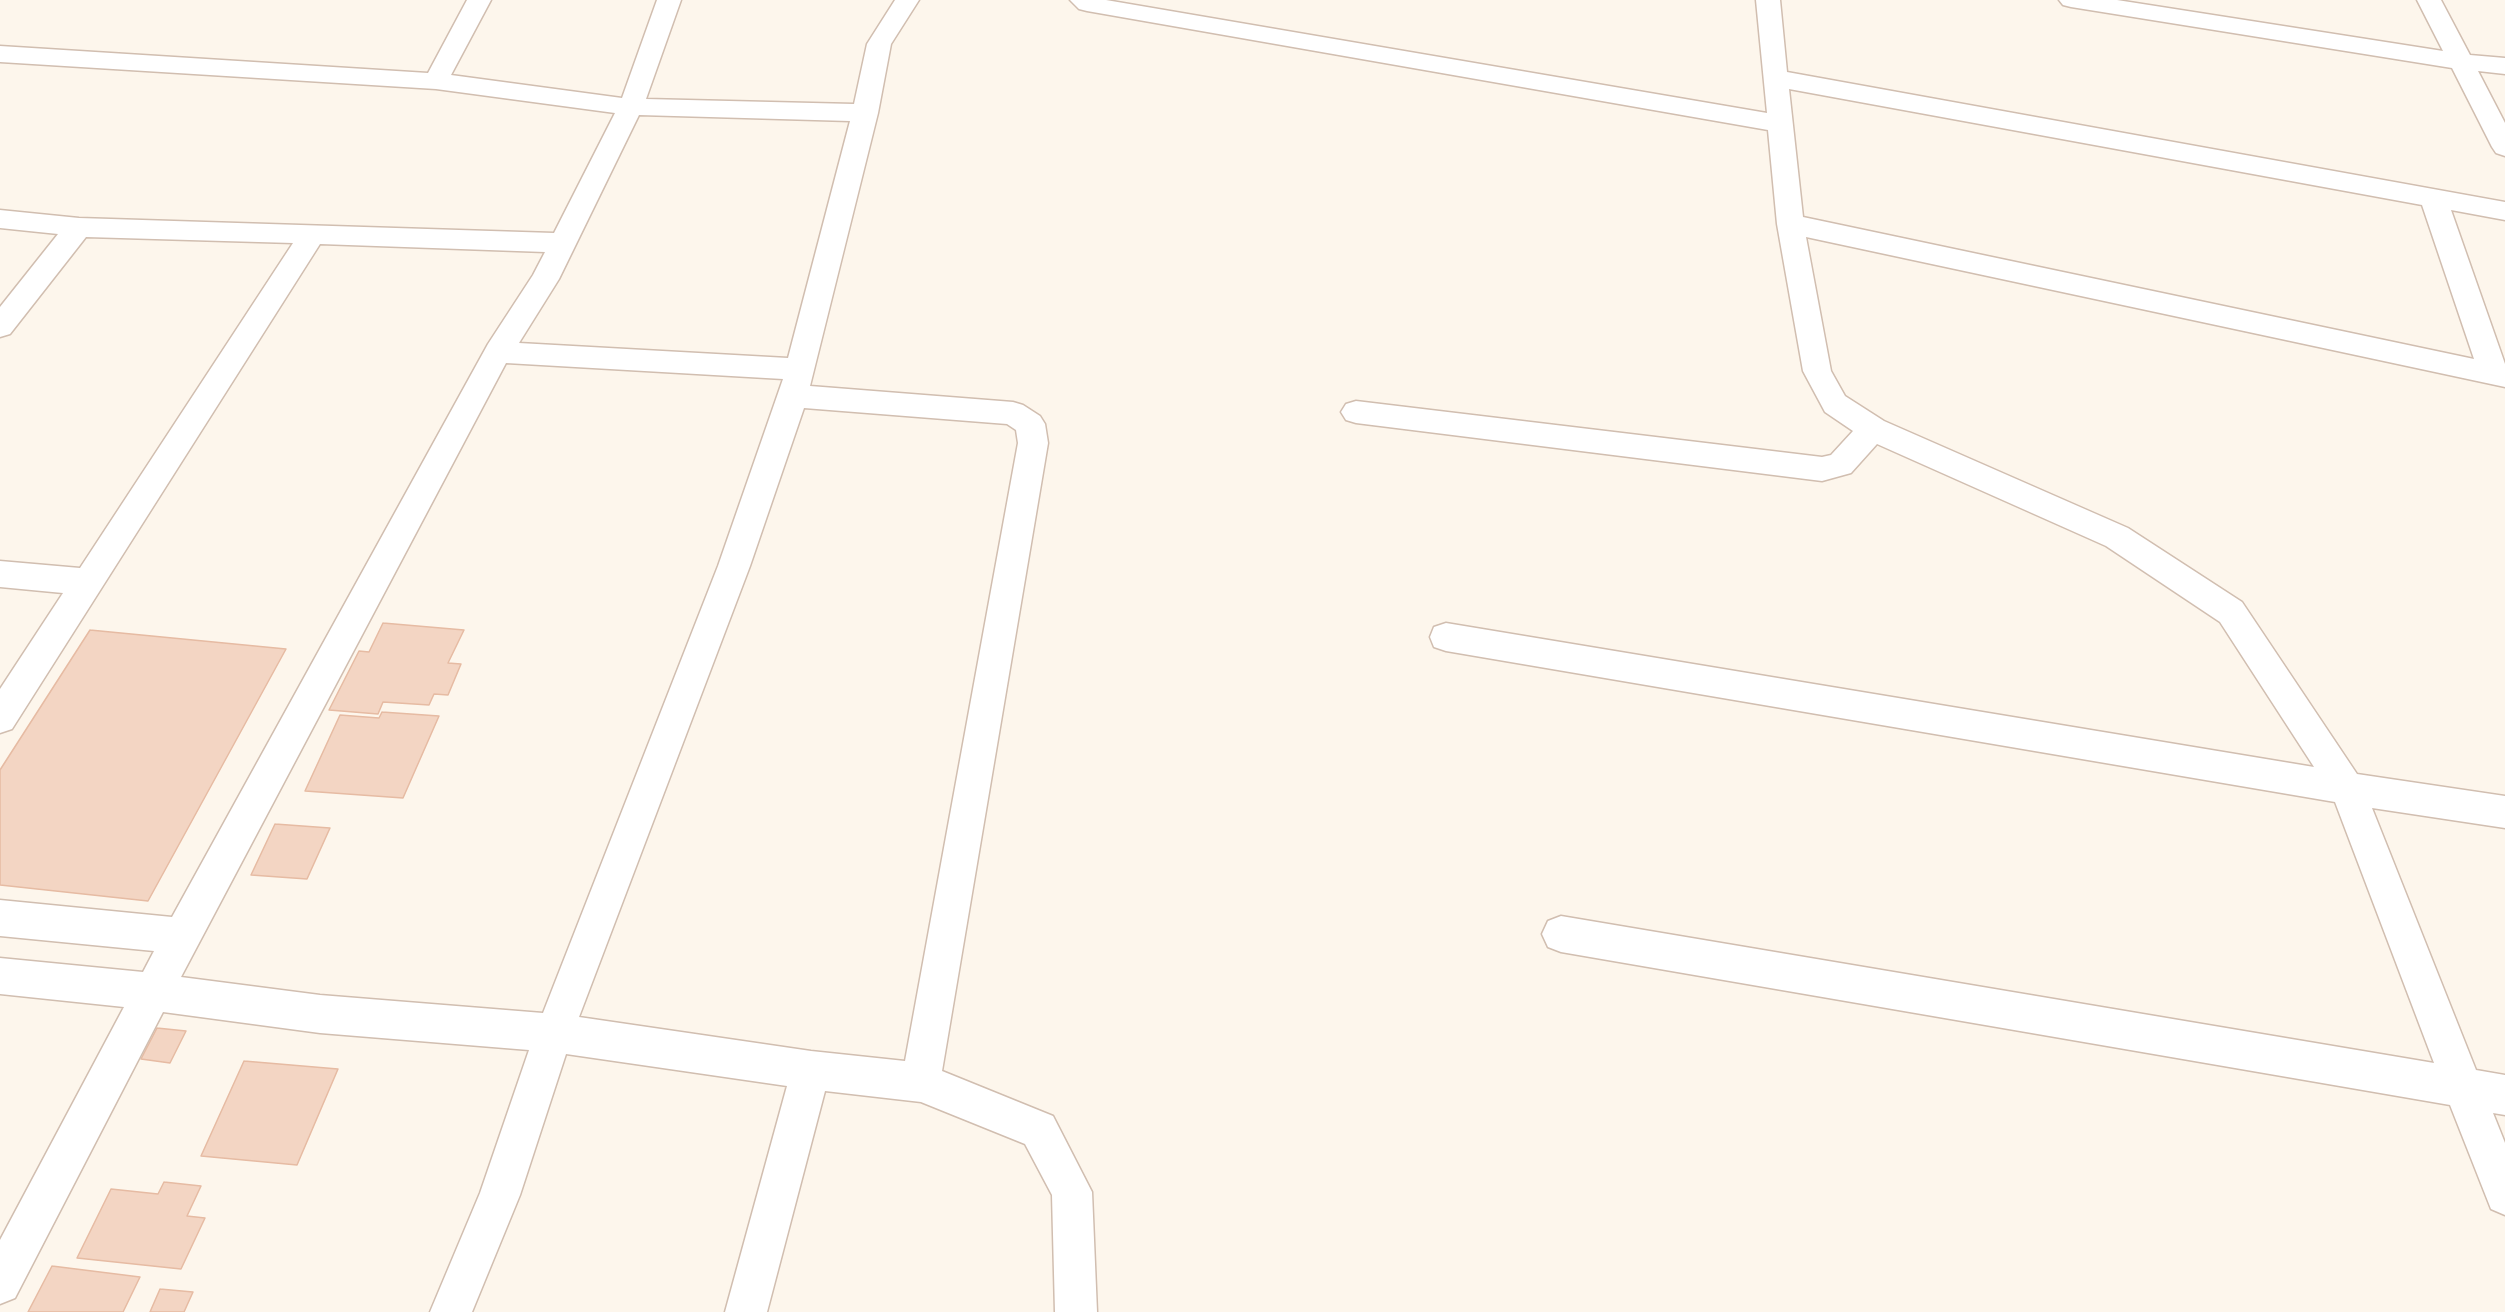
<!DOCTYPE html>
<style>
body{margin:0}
canvas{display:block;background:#fdf6ec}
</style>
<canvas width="2505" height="1312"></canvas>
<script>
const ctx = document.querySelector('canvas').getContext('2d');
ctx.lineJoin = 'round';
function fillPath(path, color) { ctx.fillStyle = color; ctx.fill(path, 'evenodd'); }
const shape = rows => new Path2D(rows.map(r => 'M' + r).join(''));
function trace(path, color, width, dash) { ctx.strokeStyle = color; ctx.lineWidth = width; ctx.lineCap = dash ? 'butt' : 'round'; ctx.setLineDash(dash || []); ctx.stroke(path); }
const building = shape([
 [383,623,464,630,448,663,461,664,448,695,434,694,429,705,383,702,378,714,329,710,359,651,369,652,383,623],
 [90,630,286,649,148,901,0,885,0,770,90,630],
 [382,712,439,716,403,798,305,791,340,715,379,718,382,712],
 [275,824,330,828,307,879,251,875,275,824],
 [157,1028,186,1031,170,1063,141,1059,157,1028],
 [244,1061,338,1069,297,1165,201,1156,244,1061],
 [164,1182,201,1186,187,1216,205,1218,181,1269,77,1258,111,1189,158,1194,164,1182],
 [52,1266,140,1277,123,1312,28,1312,52,1266],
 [160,1289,193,1292,184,1312,150,1312,160,1289]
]);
fillPath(building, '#f3d5c3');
trace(building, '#e6bba3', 1.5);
const minor = shape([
 [467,0,491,0,451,75,622,98,657,0,681,0,646,99,854,104,867,44,895,0,919,0,891,44,878,113,810,386,1013,402,1023,405,1040,416,1045,424,1048,443,942,1071,1053,1116,1092,1192,1097,1312,1055,1312,1052,1195,1025,1144,921,1102,825,1091,767,1312,725,1312,787,1086,566,1054,520,1195,472,1312,430,1312,480,1193,529,1050,320,1033,163,1012,15,1298,0,1304,0,1240,124,1007,0,994,0,958,143,972,154,951,0,936,0,900,172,917,488,344,533,275,545,252,320,244,12,729,0,733,0,689,63,593,0,587,0,561,80,568,293,243,86,237,10,334,0,337,0,307,58,234,0,228,0,210,79,218,554,233,615,113,436,89,0,62,0,46,428,73,467,0],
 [639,115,850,121,788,358,519,343,559,279,639,115],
 [506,363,783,379,718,566,543,1013,320,995,181,977,506,363],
 [804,408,1007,424,1016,430,1018,443,905,1061,811,1051,579,1017,750,566,804,408],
 [1070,0,1106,0,1767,113,1756,0,1780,0,1787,72,2505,202,2505,220,2451,210,2505,364,2505,387,1806,237,1831,371,1845,396,1884,421,2128,528,2242,602,2357,774,2505,796,2505,828,2372,808,2476,1070,2505,1075,2505,1115,2493,1113,2505,1143,2505,1215,2491,1209,2450,1105,1561,952,1548,947,1542,934,1548,921,1561,916,2434,1063,2335,802,1446,651,1434,647,1430,637,1434,627,1446,623,2314,767,2220,622,2106,546,1877,444,1851,473,1822,481,1356,423,1346,420,1341,412,1346,404,1356,401,1822,457,1831,455,1853,431,1825,412,1803,371,1777,224,1768,130,1087,11,1079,9,1070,0],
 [1789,89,2422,205,2474,359,1803,217,1789,89],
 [2059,0,2117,0,2443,51,2417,0,2441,0,2470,55,2505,58,2505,74,2478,71,2505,123,2505,156,2496,153,2492,147,2452,68,2071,7,2063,5,2059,0]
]);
trace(minor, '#d1beb0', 3);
fillPath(minor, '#fff');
</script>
